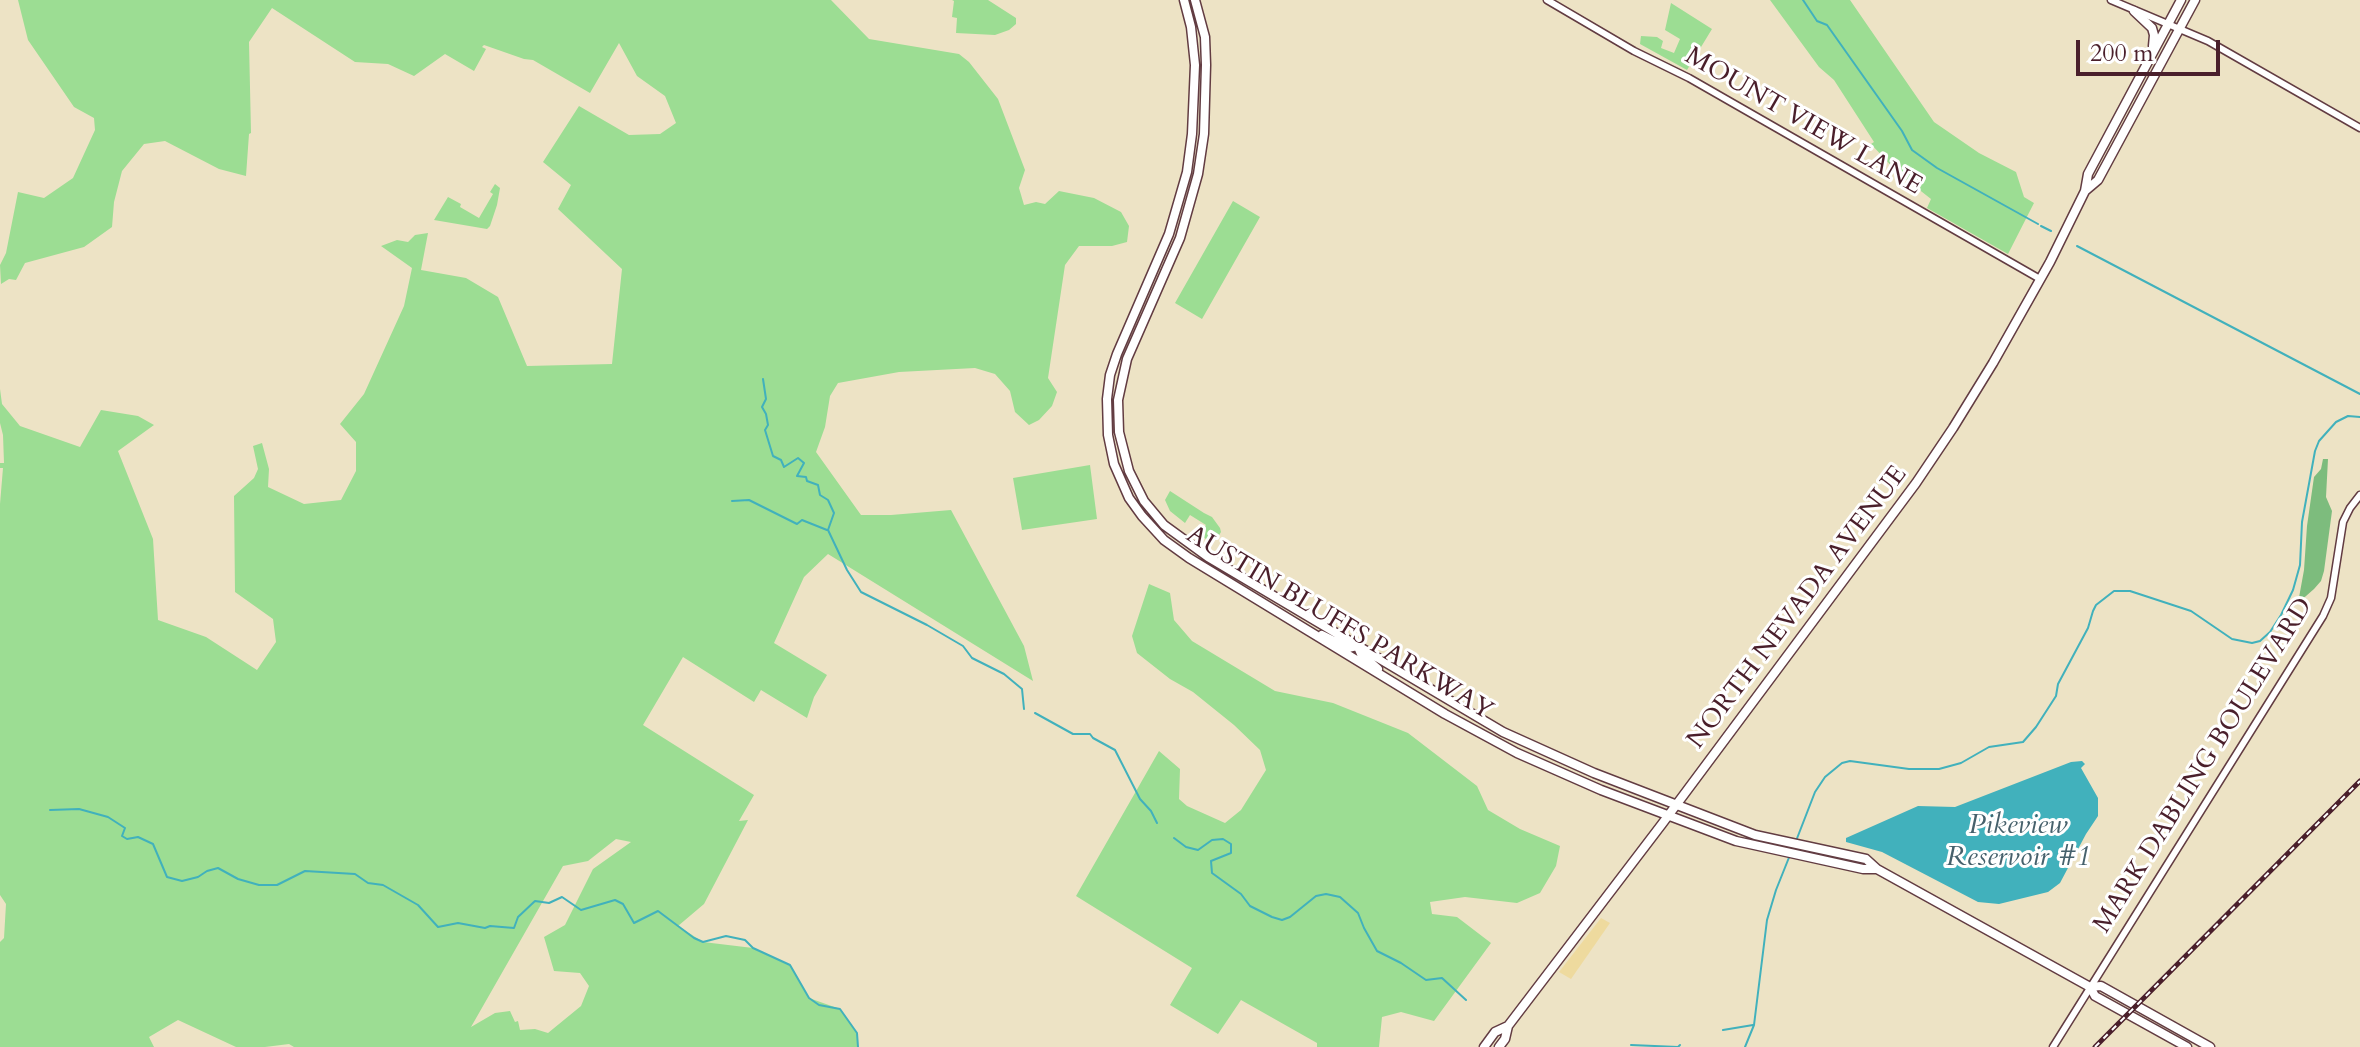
<!DOCTYPE html>
<style>
body{margin:0}
#map{position:relative;width:2360px;height:1047px;overflow:hidden;background:#ede3c5;font-family:Cardo,serif}
canvas{display:block}
.scale{position:absolute;left:2076px;top:40px;width:144px;height:36px;box-sizing:border-box;border:4px solid #4a1f2b;border-top:0;padding-left:10px;font-size:24px;line-height:28px;white-space:nowrap;color:#4a1f2b;-webkit-text-stroke:6px #fff;paint-order:stroke}
</style>
<div id="map">
<canvas width="2360" height="1047"></canvas>
<div class="scale">200 m</div>
</div>
<script>
const ctx = document.querySelector('canvas').getContext('2d');
ctx.lineJoin = 'round';
function fillPath(path, color) { ctx.fillStyle = color; ctx.fill(path, 'evenodd'); }
const shape = rows => new Path2D(rows.map(r => 'M' + r).join(''));
function trace(path, color, width, dash) { ctx.strokeStyle = color; ctx.lineWidth = width; ctx.lineCap = dash ? 'butt' : 'round'; ctx.setLineDash(dash || []); ctx.stroke(path); }
function drawText(font, color, halo, rows, align = 'center') {
  ctx.font = font + ' Cardo,serif'; ctx.lineWidth = 6; ctx.setLineDash([]); ctx.textBaseline = 'middle'; ctx.strokeStyle = halo; ctx.fillStyle = color; for (const [text, x, y, turn = 0] of rows) {
    ctx.save(); ctx.translate(x, y); ctx.rotate((+turn || 0) * Math.PI / 180); ctx.textAlign = isNaN(turn) ? turn : align; if (halo) ctx.strokeText(text, 0, 0); ctx.fillText(text, 0, 0); ctx.restore();
  }
}
fillPath(shape([
 [18,0,831,0,869,39,959,54,969,62,998,99,1025,170,1019,188,1024,205,1036,202,1045,204,1059,191,1094,198,1121,212,1129,226,1127,242,1112,246,1079,246,1065,265,1048,378,1057,392,1052,406,1039,420,1029,425,1015,412,1010,391,995,374,975,368,899,372,838,383,830,396,825,427,816,452,861,515,891,515,951,510,1024,646,1033,681,828,554,804,577,774,643,827,675,814,697,807,718,761,690,754,702,683,657,643,725,754,795,739,821,748,820,704,904,678,926,703,942,753,948,790,965,809,998,840,1009,857,1033,858,1047,294,1047,289,1044,265,1047,236,1047,178,1020,149,1037,154,1047,0,1047,0,942,4,938,6,904,0,895,0,504,3,468,0,468,0,463,4,463,3,435,0,423,0,389,2,404,20,426,80,447,101,410,138,416,154,425,118,451,153,539,158,620,206,637,257,670,276,642,273,619,235,592,234,496,254,478,258,469,253,446,262,443,269,469,268,487,304,504,341,500,356,471,356,442,340,424,364,394,404,306,412,268,381,246,397,240,408,242,415,235,428,233,421,270,466,278,498,297,527,366,612,364,622,269,558,209,571,185,543,162,579,106,629,135,660,134,676,123,665,96,637,76,619,43,590,93,533,60,524,59,484,45,482,47,486,49,474,71,445,54,414,76,388,64,355,62,272,8,249,42,251,133,249,134,246,176,219,169,165,141,144,144,122,171,114,202,112,227,84,247,25,263,16,280,9,279,1,284,0,265,6,253,18,192,44,198,73,178,95,130,94,118,74,107,28,40],
 [616,839,631,842,593,869,565,925,544,937,554,971,580,973,589,986,581,1006,548,1033,535,1029,520,1030,518,1021,515,1022,510,1011,495,1013,471,1027,563,866,588,861],
 [952,0,988,0,1016,18,1016,24,1009,30,995,35,956,33,957,18,952,17,954,1],
 [1770,0,1850,0,1934,122,1979,153,2016,172,2024,197,2034,203,2008,254,1927,208,1931,199,1898,173,1871,144,1874,142,1834,80,1819,67],
 [1671,3,1712,29,1687,70,1640,44,1641,36,1657,37,1663,41,1661,48,1674,53,1680,39,1665,30],
 [495,184,500,188,497,205,490,226,487,229,434,220,448,197,461,204,460,207,479,218,493,194,490,192],
 [1233,201,1260,217,1202,319,1175,303],
 [1090,465,1097,519,1022,530,1013,478],
 [1170,491,1204,513,1212,517,1220,528,1221,532,1218,537,1206,539,1199,534,1206,525,1190,515,1185,523,1170,511,1165,500],
 [1149,584,1170,593,1174,620,1192,641,1275,691,1333,703,1408,733,1477,786,1488,810,1520,829,1560,846,1556,866,1540,893,1517,903,1465,897,1430,902,1432,914,1457,917,1491,943,1434,1021,1401,1012,1382,1017,1379,1047,1317,1047,1317,1043,1241,1000,1218,1034,1170,1005,1192,968,1076,896,1159,751,1180,769,1179,799,1187,806,1225,823,1241,810,1266,770,1260,750,1234,725,1193,692,1170,679,1137,653,1132,636]
]), '#9cdd93');
fillPath(shape([
 [2323,459,2328,459,2326,497,2332,511,2324,571,2321,581,2314,589,2298,603,2304,570,2307,526,2314,477,2321,469]
]), '#7dbc7d');
fillPath(shape([
 [1601,918,1610,923,1571,979,1559,972]
]), '#eeda9e');
fillPath(shape([
 [2082,761,2085,764,2081,768,2098,798,2098,816,2086,834,2060,883,2048,892,1999,904,1978,902,1882,852,1846,842,1846,838,1918,806,1955,807,2071,762]
]), '#41b1bc');
trace(shape([
 [1803,0,1817,21,1827,25,1902,131,1912,150,1937,168,2038,224],
 [2041,226,2051,231],
 [2077,246,2360,394],
 [763,379,766,399,762,407,766,414,768,425,765,430,773,456,781,460,784,467,798,458,804,463,797,476,806,477,807,481,818,485,820,495,828,500,834,513,828,530,847,570,861,592,927,625,963,646,972,658,1004,674,1022,689,1024,709],
 [732,501,749,500,797,524,802,520,827,530],
 [1035,713,1073,734,1090,734,1093,738,1115,750,1140,799,1151,811,1157,823],
 [50,810,79,809,108,817,125,828,122,836,127,839,138,837,153,844,167,877,182,881,198,877,207,871,218,868,238,879,259,885,277,885,305,871,355,874,368,883,383,885,418,905,438,927,458,923,485,928,490,926,514,928,518,917,535,901,549,903,562,897,581,910,615,900,623,904,634,923,658,911,694,938,703,942,726,936,745,940,753,948,790,965,809,998,819,1005,840,1009,857,1033,858,1047],
 [1174,838,1186,847,1198,850,1212,840,1223,839,1231,844,1231,853,1211,861,1212,873,1241,894,1250,906,1272,917,1282,920,1290,917,1316,896,1326,894,1340,897,1358,913,1364,928,1377,951,1401,963,1426,980,1442,978,1466,1000],
 [1796,841,1815,792,1825,777,1842,763,1850,761,1909,769,1939,769,1961,763,1989,747,2023,742,2036,727,2056,696,2058,684,2088,628,2093,611,2096,605,2114,591,2130,591,2191,611,2232,639,2252,643,2260,641,2270,632,2281,615,2293,590,2300,565,2302,522,2315,451,2319,441,2336,422,2348,416,2360,417],
 [1723,1030,1753,1025],
 [1631,1045,1678,1047,1680,1045],
 [1745,1047,1754,1025,1767,920,1776,890,1790,855]
]), '#41b1bc', 2);
const tertiary = shape([
 [1547,0,1634,51,1689,78,2040,279],
 [2111,0,2208,41,2360,128],
 [2053,1047,2323,616,2331,598,2343,522,2350,508,2360,495]
]);
const primary = shape([
 [1184,0,1191,27,1195,65,1192,134,1187,172,1169,234,1117,354,1110,375,1107,399,1108,435,1114,464,1129,498,1142,516,1164,540,1189,558,1445,714,1517,753,1601,790,1736,841,1863,869,1876,869],
 [1195,0,1205,37,1206,65,1204,134,1198,174,1180,238,1127,359,1118,400,1119,432,1129,471,1144,501,1164,525,1208,557,1503,732,1594,773,1755,835,1866,859,1877,869,2090,987,2095,996,2187,1047],
 [2134,11,2152,28,2154,35,2153,46],
 [2085,191,2098,180,2195,0],
 [1322,635,1348,648,1357,646],
 [1358,647,1361,654,1378,669],
 [2090,987,2101,986,2210,1047],
 [1484,1047,1495,1032,1508,1026],
 [1499,1047,1505,1039,1508,1026,1662,824,1916,483,1953,428,1993,363,2050,262,2085,191,2088,174,2181,0]
]);
trace(tertiary, '#623c42', 9);
trace(primary, '#623c42', 11);
trace(tertiary, '#fff', 6);
trace(primary, '#fff', 8);
const rail = shape([
 [2095,1047,2360,781]
]);
trace(rail, '#4a1f2b', 5);
trace(rail, '#fff', 2, [6]);
drawText('26px', '#4a1f2b', '#fff', [
 ["MOUNT VIEW LANE",1803,122,30],
 ["NORTH NEVADA AVENUE",1798,608,-53],
 ["AUSTIN BLUFFS PARKWAY",1339,624,31],
 ["MARK DABLING BOULEVARD",2204,766,-58]
]);
drawText('italic 28px', '#46616c', '#fff', [
 ["Pikeview",2018,827],
 ["Reservoir #1",2018,859]
]);
</script>
